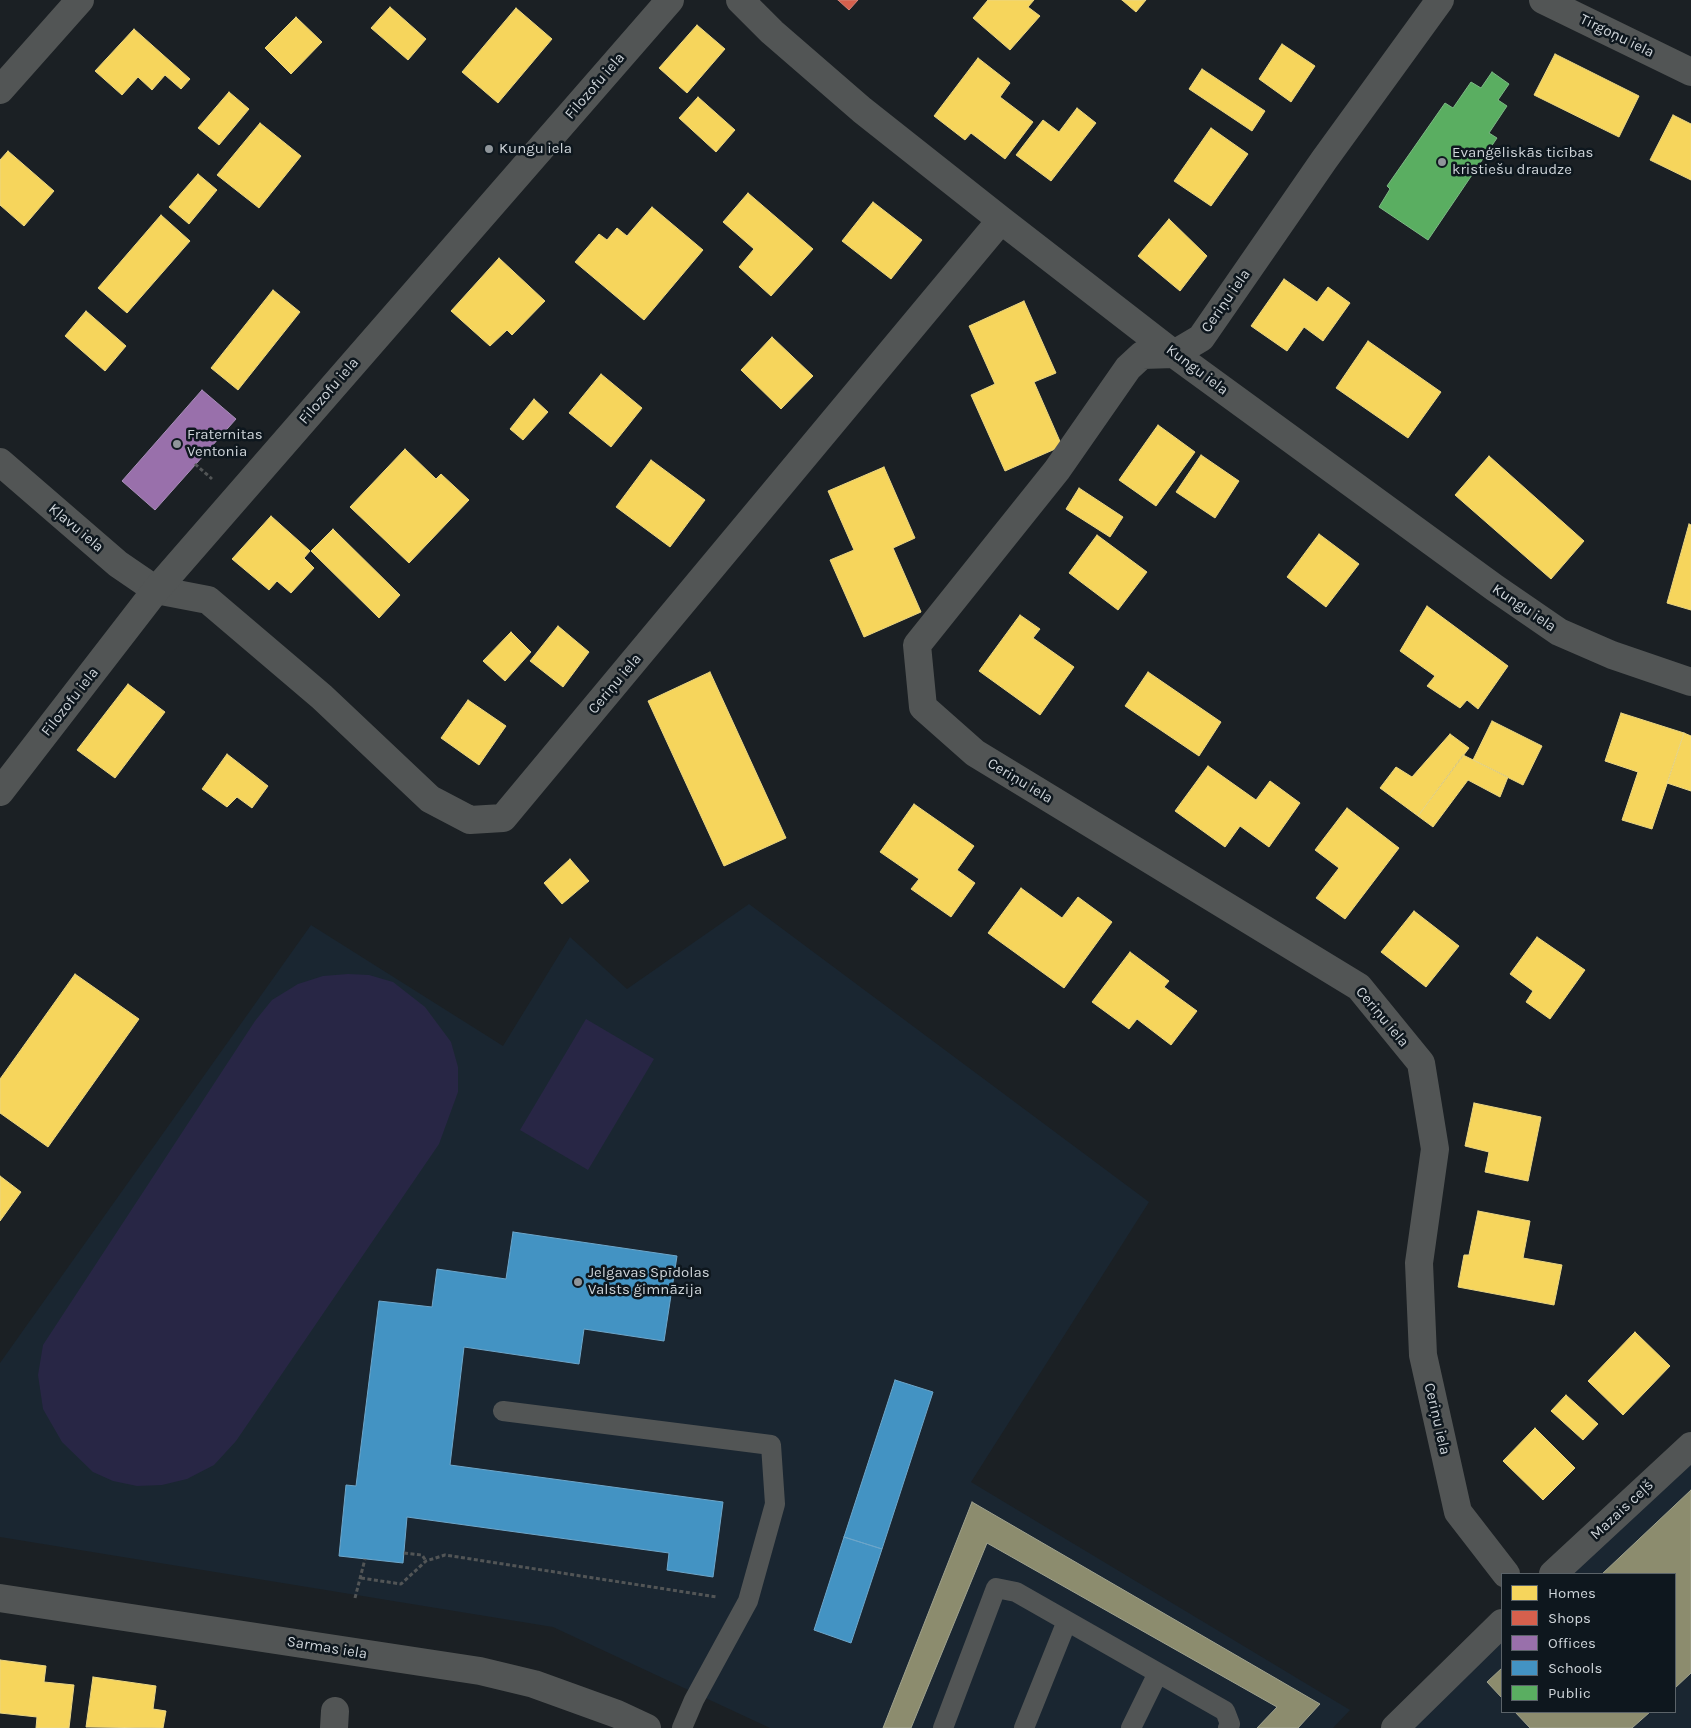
<!DOCTYPE html>
<meta charset="utf-8">
<style>
body{margin:0}
#map{position:relative;width:1691px;height:1728px;overflow:hidden;background:#1b2024;font-family:Karla,sans-serif}
canvas{display:block}
.legend{position:absolute;left:1501px;top:1573px;width:175px;height:140px;box-sizing:border-box;background:#0e171e;border:1px solid #5b6369;margin:0;padding:6px 9px;list-style:none;font-size:15px;color:#ced4d9}
.legend li{display:flex;align-items:center;gap:10px;height:25px}
.legend b{width:25px;border:1px solid #5b6369}
</style>
<div id="map">
<canvas width="1691" height="1728"></canvas>
<ul class="legend">
<li><b style="height:14px;background:#f6d55c"></b>Homes</li>
<li><b style="height:14px;background:#d6604d"></b>Shops</li>
<li><b style="height:14px;background:#9970ab"></b>Offices</li>
<li><b style="height:14px;background:#4393c3"></b>Schools</li>
<li><b style="height:14px;background:#5aae61"></b>Public</li>
</ul>
</div>
<script>
const ctx = document.querySelector('canvas').getContext('2d');
ctx.lineJoin = 'round';
function fillPath(path, color) { ctx.fillStyle = color; ctx.fill(path, 'evenodd'); }
const shape = rows => new Path2D(rows.map(r => 'M' + r).join(''));
function trace(path, color, width, dash) { ctx.strokeStyle = color; ctx.lineWidth = width; ctx.lineCap = dash ? 'butt' : 'round'; ctx.setLineDash(dash || []); ctx.stroke(path); }
function drawText(font, color, halo, rows, align = 'center') {
  ctx.font = font + ' Karla,sans-serif'; ctx.lineWidth = 5; ctx.setLineDash([]); ctx.textBaseline = 'middle'; ctx.strokeStyle = halo; ctx.fillStyle = color; for (const [text, x, y, turn = 0] of rows) {
    ctx.save(); ctx.translate(x, y); ctx.rotate((+turn || 0) * Math.PI / 180); ctx.textAlign = isNaN(turn) ? turn : align; if (halo) ctx.strokeText(text, 0, 0); ctx.fillText(text, 0, 0); ctx.restore();
  }
}
fillPath(shape([
 [749,904,1149,1202,971,1482,1350,1710,1333,1728,770,1728,553,1627,0,1537,0,1363,311,925,503,1046,570,937,627,989],
 [1691,1443,1691,1728,1395,1728,1502,1619,1502,1712,1675,1712,1675,1574,1550,1574]
]), '#1a2631');
fillPath(shape([
 [348,974,369,975,393,982,425,1007,451,1042,458,1067,458,1092,439,1144,236,1441,214,1465,187,1479,162,1485,137,1486,113,1481,93,1472,62,1442,43,1409,38,1375,43,1345,255,1021,272,1000,298,984,323,976],
 [586,1019,654,1059,588,1170,520,1130]
]), '#282645');
const homes = shape([
 [988,0,1034,0,1028,7,1040,16,1010,50,973,18,988,0],
 [1122,0,1146,0,1136,12,1122,0],
 [390,7,426,39,408,60,371,28,390,7],
 [516,8,552,39,498,103,462,72,516,8],
 [296,17,322,42,291,74,265,48,296,17],
 [697,25,725,49,687,93,659,68,697,25],
 [134,29,190,79,181,89,165,75,152,90,138,77,122,95,95,71,134,29],
 [1282,44,1315,66,1291,102,1259,79,1282,44],
 [1555,54,1639,96,1619,137,1534,95,1555,54],
 [978,58,1010,83,1000,97,1033,122,1005,159,971,133,965,140,934,116,978,58],
 [1202,69,1265,111,1252,131,1189,89,1202,69],
 [229,92,249,109,219,145,198,128,229,92],
 [698,97,735,130,716,152,679,118,698,97],
 [1077,108,1096,123,1051,181,1016,155,1043,120,1059,132,1077,108],
 [1673,115,1691,124,1691,180,1650,160,1673,115],
 [260,123,301,156,259,208,217,175,260,123],
 [1211,128,1248,154,1211,206,1174,181,1211,128],
 [8,151,54,191,24,226,0,205,0,160,8,151],
 [198,174,217,190,189,224,169,207,198,174],
 [748,193,813,249,771,296,739,267,754,249,723,222,748,193],
 [873,202,922,240,891,279,842,241,873,202],
 [652,207,703,250,644,320,575,262,599,234,607,240,617,228,627,236,652,207],
 [161,215,190,241,127,313,98,288,161,215],
 [1169,219,1207,256,1180,291,1138,256,1169,219],
 [499,258,545,301,512,335,507,330,490,346,451,311,499,258],
 [1284,279,1317,302,1328,287,1350,303,1323,341,1304,327,1287,351,1251,326,1284,279],
 [273,290,300,312,238,390,211,368,273,290],
 [1024,301,1056,373,1034,382,1062,446,1005,471,971,395,995,384,969,326,1024,301],
 [86,311,126,346,105,371,65,336,86,311],
 [772,337,813,376,781,409,741,370,772,337],
 [1368,341,1441,392,1408,438,1336,388,1368,341],
 [601,374,642,408,611,447,569,413,601,374],
 [534,399,548,412,523,440,510,429,534,399],
 [1158,425,1195,452,1156,506,1119,480,1158,425],
 [405,449,436,479,441,474,469,500,409,563,350,507,405,449],
 [1201,455,1239,481,1215,518,1176,492,1201,455],
 [1489,456,1584,541,1551,579,1455,495,1489,456],
 [651,460,705,500,670,547,616,507,651,460],
 [884,467,915,538,893,548,921,612,864,637,830,560,854,550,828,491,884,467],
 [1079,488,1123,517,1110,537,1066,509,1079,488],
 [271,516,310,551,304,558,314,568,291,593,277,581,269,590,232,559,271,516],
 [1689,524,1691,525,1691,610,1667,603,1689,524],
 [333,529,400,595,379,618,311,551,333,529],
 [1319,534,1359,564,1326,607,1287,577,1319,534],
 [1097,535,1147,572,1118,610,1069,573,1097,535],
 [1427,606,1508,666,1478,709,1467,700,1460,708,1427,686,1435,676,1400,651,1427,606],
 [1020,615,1040,629,1033,638,1074,667,1040,715,979,671,1020,615],
 [558,626,589,652,563,687,530,661,558,626],
 [511,632,531,652,505,681,483,661,511,632],
 [710,672,786,838,724,866,648,701,710,672],
 [1148,672,1221,722,1199,756,1125,706,1148,672],
 [128,684,165,712,115,778,77,750,128,684],
 [468,700,506,726,479,765,441,738,468,700],
 [1621,713,1684,733,1652,829,1622,820,1638,772,1605,761,1621,713],
 [1492,721,1542,746,1523,785,1473,760,1492,721],
 [1684,733,1691,736,1691,791,1667,783,1684,733],
 [1450,734,1469,748,1418,816,1380,788,1396,767,1412,777,1450,734],
 [227,754,268,786,252,808,237,797,227,807,202,789,227,754],
 [1463,755,1508,777,1500,797,1468,780,1433,827,1418,816,1463,755],
 [1208,766,1256,800,1270,781,1300,803,1269,847,1240,826,1225,847,1175,811,1208,766],
 [914,804,974,846,957,870,975,883,951,917,911,889,919,879,880,852,914,804],
 [1347,808,1399,848,1345,919,1316,898,1339,868,1315,850,1347,808],
 [570,859,589,881,562,904,544,883,570,859],
 [1021,888,1062,918,1078,897,1112,922,1064,988,988,933,1021,888],
 [1414,911,1459,946,1426,987,1381,952,1414,911],
 [1537,937,1585,970,1550,1019,1526,1002,1533,991,1510,974,1537,937],
 [1130,952,1169,981,1164,987,1197,1011,1171,1045,1137,1019,1129,1029,1092,1002,1130,952],
 [75,974,139,1019,48,1147,0,1113,0,1079,75,974],
 [1474,1103,1541,1117,1528,1181,1485,1172,1489,1152,1465,1146,1474,1103],
 [0,1176,21,1192,0,1221,0,1176],
 [1478,1211,1530,1221,1523,1258,1562,1265,1554,1305,1458,1287,1464,1255,1469,1255,1478,1211],
 [1635,1332,1670,1366,1623,1415,1588,1381,1635,1332],
 [1566,1395,1598,1424,1583,1440,1551,1411,1566,1395],
 [1535,1428,1575,1468,1543,1500,1503,1461,1535,1428],
 [0,1660,46,1666,44,1682,74,1685,69,1728,36,1728,37,1717,0,1713,0,1660],
 [93,1677,156,1686,153,1709,166,1711,163,1728,86,1727,93,1677]
]);
fillPath(homes, '#f6d55c');
trace(homes, '#ead582', 1);
const shops = shape([
 [838,0,858,0,849,10,838,0]
]);
fillPath(shops, '#d6604d');
trace(shops, '#d48377', 1);
const offices = shape([
 [202,390,236,419,155,510,122,481,202,390]
]);
fillPath(offices, '#9970ab');
trace(offices, '#a98eb9', 1);
const schools = shape([
 [513,1232,677,1256,664,1341,584,1329,579,1364,464,1347,450,1465,723,1502,713,1577,667,1570,669,1553,407,1517,403,1563,339,1556,346,1485,356,1486,379,1301,432,1307,437,1269,506,1279,513,1232],
 [895,1380,933,1392,882,1549,844,1537,895,1380],
 [844,1537,882,1549,851,1643,814,1630,844,1537]
]);
fillPath(schools, '#4393c3');
trace(schools, '#6da6ca', 1);
const public = shape([
 [1492,72,1509,84,1498,100,1507,106,1489,133,1497,138,1428,240,1379,207,1390,189,1387,186,1445,103,1453,108,1471,82,1481,88,1492,72]
]);
fillPath(public, '#5aae61');
trace(public, '#7db985', 1);
const industry = shape([
 [1691,1490,1691,1673,1675,1688,1675,1574,1602,1574,1691,1490],
 [972,1502,1320,1704,1298,1728,1257,1728,1277,1707,987,1543,911,1728,883,1728,972,1502],
 [1502,1668,1502,1698,1487,1682,1502,1668],
 [1515,1712,1650,1712,1632,1728,1530,1728,1515,1712]
]);
fillPath(industry, '#8c8c6e');
trace(industry, '#a0a28e', 1);
trace(shape([
 [195,464,212,479],
 [404,1553,422,1555,426,1561],
 [361,1578,401,1584,426,1561,445,1555,717,1597],
 [355,1598,365,1559]
]), '#525556', 3, [4, 2.5]);
trace(shape([
 [503,1411,771,1445,775,1504,748,1601,694,1700,682,1728],
 [943,1728,996,1588,1016,1592,1225,1711,1230,1724,1228,1728],
 [1024,1728,1067,1621],
 [1131,1728,1158,1673]
]), '#525555', 20);
trace(shape([
 [740,0,772,32,862,110,1001,220,1174,354,1495,588,1559,632,1612,655,1691,682],
 [1440,0,1324,160,1201,338,1174,354,1142,355,1128,368,1057,470,917,645,923,707,975,753,1359,987,1421,1063,1435,1149,1419,1263,1423,1355,1458,1512,1506,1574],
 [1543,0,1691,72],
 [0,90,80,0],
 [0,462,118,564,156,590,208,600,322,697,430,799,470,820,503,818,1001,220],
 [1553,1574,1691,1446],
 [0,1598,480,1671,534,1684,617,1714,647,1728],
 [334,1728,335,1711],
 [1395,1728,1502,1623]
]), '#525555', 28);
trace(shape([
 [0,792,156,590,670,0]
]), '#525555', 28);
for (const [x, y, r, color] of [
 [489,149,5,"#8f959a"],
 [1442,162,5,"#8f959a"],
 [177,444,5,"#8f959a"],
 [578,1282,5,"#8f959a"]
]) { const dot = new Path2D(); dot.arc(x, y, r, 0, 2 * Math.PI); ctx.fillStyle = color; ctx.fill(dot); trace(dot, '#0e171e', 2); }
drawText('15px', '#ced4d9', '#0e171e', [
 ["Tirgoņu iela",1617,36,26],
 ["Filozofu iela",595,86,-49],
 ["Ceriņu iela",1226,301,-55],
 ["Kungu iela",1197,370,37],
 ["Filozofu iela",329,391,-49],
 ["Kļavu iela",76,528,40],
 ["Kungu iela",1524,608,34],
 ["Ceriņu iela",615,684,-50],
 ["Filozofu iela",70,702,-52],
 ["Ceriņu iela",1020,781,31],
 ["Ceriņu iela",1382,1017,50],
 ["Ceriņu iela",1437,1419,77],
 ["Mazais ceļš",1622,1510,-43],
 ["Sarmas iela",327,1648,9]
]);
drawText('15px', '#ced4d9', '#0e171e', [
 ["Kungu iela",499,149],
 ["Evanģēliskās ticības",1452,153],
 ["kristiešu draudze",1452,170],
 ["Fraternitas",187,435],
 ["Ventonia",187,452],
 ["Jelgavas Spīdolas",588,1273],
 ["Valsts ģimnāzija",588,1290]
], 'left');
</script>
